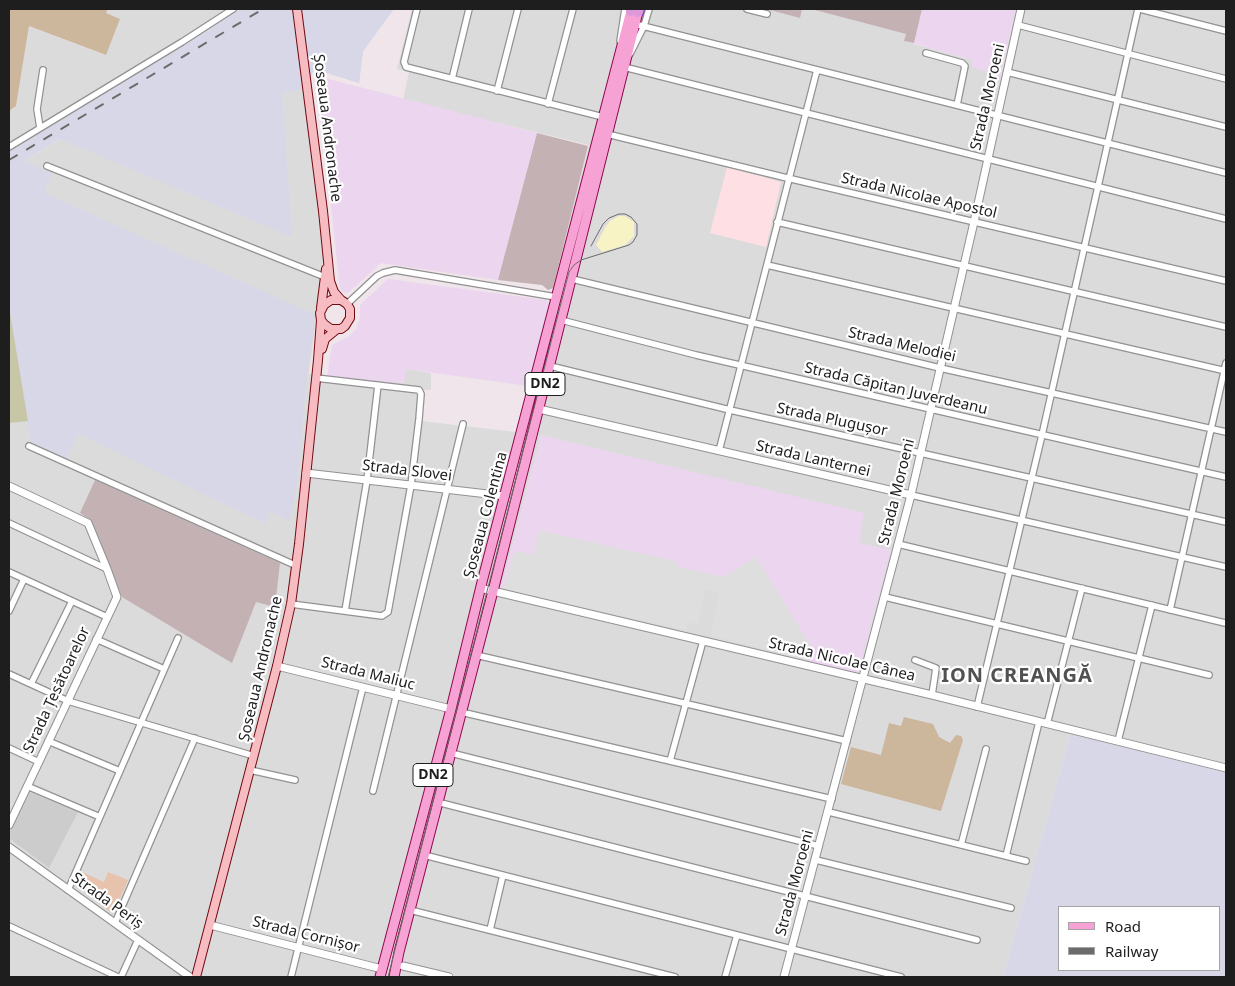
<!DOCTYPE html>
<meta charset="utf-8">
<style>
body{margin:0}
#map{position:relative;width:1235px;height:986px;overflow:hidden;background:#efe5ea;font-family:"Noto Sans",sans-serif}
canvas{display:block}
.frame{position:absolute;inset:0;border:10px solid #1e1e1e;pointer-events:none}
.legend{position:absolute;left:1058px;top:906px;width:162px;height:65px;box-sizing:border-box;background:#fff;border:1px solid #a5a5a5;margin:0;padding:6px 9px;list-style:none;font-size:15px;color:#1e1e1e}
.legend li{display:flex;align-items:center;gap:10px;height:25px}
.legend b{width:25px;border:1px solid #a5a5a5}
</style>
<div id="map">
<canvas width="1235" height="986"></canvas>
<div class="frame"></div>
<ul class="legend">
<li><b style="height:6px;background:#f7a2d4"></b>Road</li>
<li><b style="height:6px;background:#6c6c6c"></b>Railway</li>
</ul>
</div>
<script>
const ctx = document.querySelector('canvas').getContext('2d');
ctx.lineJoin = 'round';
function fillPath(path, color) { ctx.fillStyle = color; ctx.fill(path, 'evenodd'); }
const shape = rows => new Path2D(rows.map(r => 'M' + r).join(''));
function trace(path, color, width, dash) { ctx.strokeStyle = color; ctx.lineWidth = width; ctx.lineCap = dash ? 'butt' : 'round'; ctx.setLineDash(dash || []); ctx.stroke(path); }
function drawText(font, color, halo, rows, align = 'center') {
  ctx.font = font + ' "Noto Sans",sans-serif'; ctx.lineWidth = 4.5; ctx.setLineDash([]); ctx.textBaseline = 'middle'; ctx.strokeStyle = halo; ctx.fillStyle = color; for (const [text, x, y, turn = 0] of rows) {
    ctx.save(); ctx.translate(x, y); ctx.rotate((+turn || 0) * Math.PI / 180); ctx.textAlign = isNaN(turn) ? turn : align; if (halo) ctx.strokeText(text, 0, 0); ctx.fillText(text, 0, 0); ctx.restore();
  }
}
fillPath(shape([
 [108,9,237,9,9,142,9,111,16,106,29,26,105,55,120,19,106,13],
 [278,9,394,9,363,51,359,83,314,69,305,89,319,204,324,256,309,374,404,383,405,369,431,373,431,390,424,390,421,421,516,432,589,145,403,100,409,72,397,69,412,9,765,9,799,17,802,9,811,9,906,34,905,41,971,60,1001,76,1016,9,1226,9,1226,770,1071,733,1003,977,9,977,9,170]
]), '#dcdbdc');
fillPath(shape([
 [922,9,1016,9,1000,77,973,67,971,60,914,43],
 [317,76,537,133,498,280,381,263,349,292,344,293,340,289],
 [388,279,546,300,549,304,528,386,406,369,404,383,327,377,332,345,348,337,356,329,360,317,360,305],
 [541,435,864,513,859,543,891,550,858,674,711,635,719,596,717,592,706,589,697,624,688,622,686,630,501,588]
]), '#ecd5ef');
fillPath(shape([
 [237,9,394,9,363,51,359,83,314,69,305,89,282,93,292,237,60,139,24,161,52,173,44,193,316,315,307,374,296,495,289,521,270,511,266,524,79,434,66,460,31,443,9,307,9,142],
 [1071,733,1226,770,1226,977,1003,977],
 [1059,907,1219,907,1219,970,1059,970]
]), '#d8d7e8');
fillPath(shape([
 [727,167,781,182,766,247,710,233]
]), '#fddfe4');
fillPath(shape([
 [29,792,78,812,49,868,9,838,9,833]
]), '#ccc');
fillPath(shape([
 [766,9,802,9,800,18],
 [811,9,922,9,914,43,904,41,906,34],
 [537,133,588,146,553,288,548,290,542,285,498,280],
 [95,480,280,563,275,607,256,602,232,663,122,597,89,519,80,513]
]), '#c3b1b4');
fillPath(shape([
 [82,872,104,882,108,872,128,880,113,914,76,886]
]), '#e7c2ad');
fillPath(shape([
 [9,9,108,9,106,13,120,19,106,55,29,26,16,106,9,111],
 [904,717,933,724,939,737,950,743,956,735,961,736,963,740,941,811,841,784,851,747,881,755,889,723,901,726]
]), '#ccb69c');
fillPath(shape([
 [9,307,28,421,9,423]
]), '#c7c7a7');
fillPath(shape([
 [618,216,625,216,634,222,634,236,625,245,602,252,596,245,606,226,610,221]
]), '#f7f3c4');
fillPath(shape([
 [539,530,678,562,677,567,724,577,756,557,812,648,809,661,711,635,719,596,717,592,706,589,697,624,688,622,686,630,504,589,514,551,533,554]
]), '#dedede');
const minor = shape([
 [417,9,404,62,406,67,603,117],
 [747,9,767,14],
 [1140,9,1226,31],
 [635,24,1226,173],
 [1018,25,1226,79],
 [620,41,625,9],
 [926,53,962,63,965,66,957,105],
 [630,54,644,26,649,9],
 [625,65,624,67,1226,219],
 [1007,72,1226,127],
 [452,79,469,9],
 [497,91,518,9],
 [548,104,573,9],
 [40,128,37,109,43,70],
 [607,134,783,177,1226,281],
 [9,147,182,42,233,9],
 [47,166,325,277],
 [777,222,1226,327],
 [767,265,1226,371],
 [572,279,940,368,1226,432],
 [347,304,377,276,383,273,395,270,556,297],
 [561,320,696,355,1226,477],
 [550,366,730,410,1226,522],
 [29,446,297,566],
 [719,451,817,70],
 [911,495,1226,567],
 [9,523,107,569],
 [898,544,1225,623],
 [9,572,107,617],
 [885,597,1209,675],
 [291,604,382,616,388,612,411,485,419,419,421,394,419,390,316,378],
 [1170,610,1226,363],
 [9,611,24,579],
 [345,611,367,480,378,385],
 [96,639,164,669],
 [476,655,847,741],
 [915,660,936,668,932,695],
 [9,674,68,701,254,756],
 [31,684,72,601],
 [977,707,1042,435,1138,9],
 [461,712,832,799],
 [1047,724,1082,588],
 [48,741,120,771],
 [1118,741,1152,605],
 [9,748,39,762],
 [451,753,819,846],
 [670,761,703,641],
 [250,770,295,780],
 [27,786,100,817],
 [373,791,463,424],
 [437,802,977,940],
 [829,812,1026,861],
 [961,845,986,749],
 [424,855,901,977],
 [1006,856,1039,722],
 [816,860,1011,908],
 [68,890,178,638],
 [410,910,675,977],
 [115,923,195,738],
 [9,926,118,977],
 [490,930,503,875],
 [121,977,138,940],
 [291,977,363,687],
 [725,977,737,935]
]);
const tertiary = shape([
 [539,409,911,495],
 [306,473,505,496],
 [9,486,88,523,107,569,117,597,9,825],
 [480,588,932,695,1226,768],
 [277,666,451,709],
 [9,847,190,977],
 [210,925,382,969],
 [403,966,449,977],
 [784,977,911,495,974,222,1021,9]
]);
const secondary = shape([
 [297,9,323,211,330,281,334,292,341,300],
 [321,308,326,269],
 [322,349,325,339,336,330],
 [196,977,277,666,291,604,299,544,318,360,321,320,320,313,324,305,331,300,341,300,347,304,350,309,350,318,345,326,341,329,331,329,324,324,321,320]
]);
const primary = shape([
 [380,977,451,709,482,582,631,11],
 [394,977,399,952,493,591,638,12]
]);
const trunk = shape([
 [631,11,631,9],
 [638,12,639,9]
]);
trace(minor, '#929292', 8);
trace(tertiary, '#929292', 9);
trace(secondary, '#710a0f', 10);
trace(primary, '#92074b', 11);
trace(trunk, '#802dd2', 12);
trace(minor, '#fff', 5.5);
trace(tertiary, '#fff', 7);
trace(secondary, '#f6bcc2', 8);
trace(primary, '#f7a2d4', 9);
trace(trunk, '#de99db', 10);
trace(shape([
 [388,977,569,272,574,265,581,260,629,245,633,242,637,235,637,224,631,217,625,214,619,214,609,218,603,224,591,246]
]), '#6c6c6c', 1);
trace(shape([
 [9,160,263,9]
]), '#6c6c6c', 2, [10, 10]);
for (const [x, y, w] of [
 [545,384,40],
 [433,775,40]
]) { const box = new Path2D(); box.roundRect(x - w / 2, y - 11.5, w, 23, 4); ctx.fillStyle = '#fff'; ctx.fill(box); trace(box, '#1e1e1e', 1); }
drawText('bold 14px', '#1e1e1e', null, [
 ["DN2",545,384],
 ["DN2",433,775]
]);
drawText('15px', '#1e1e1e', '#fff', [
 ["Strada Moroeni",988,97,-77],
 ["Șoseaua Andronache",327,128,83],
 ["Strada Nicolae Apostol",919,196,13],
 ["Strada Melodiei",902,345,13],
 ["Strada Căpitan Juverdeanu",896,389,13],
 ["Strada Plugușor",832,420,12],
 ["Strada Lanternei",813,459,13],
 ["Strada Slovei",407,471,7],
 ["Strada Moroeni",897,492,-76],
 ["Șoseaua Colentina",486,515,-75],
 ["Strada Nicolae Cânea",842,660,13],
 ["Șoseaua Andronache",261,669,-77],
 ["Strada Maliuc",368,674,14],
 ["Strada Țesătoarelor",57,690,-65],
 ["Strada Moroeni",795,883,-75],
 ["Strada Periș",107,901,36],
 ["Strada Cornișor",306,935,14]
]);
ctx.letterSpacing = '1px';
drawText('bold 20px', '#515151', '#fff', [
 ["ION CREANGĂ",1017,676]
]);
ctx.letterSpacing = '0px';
</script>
